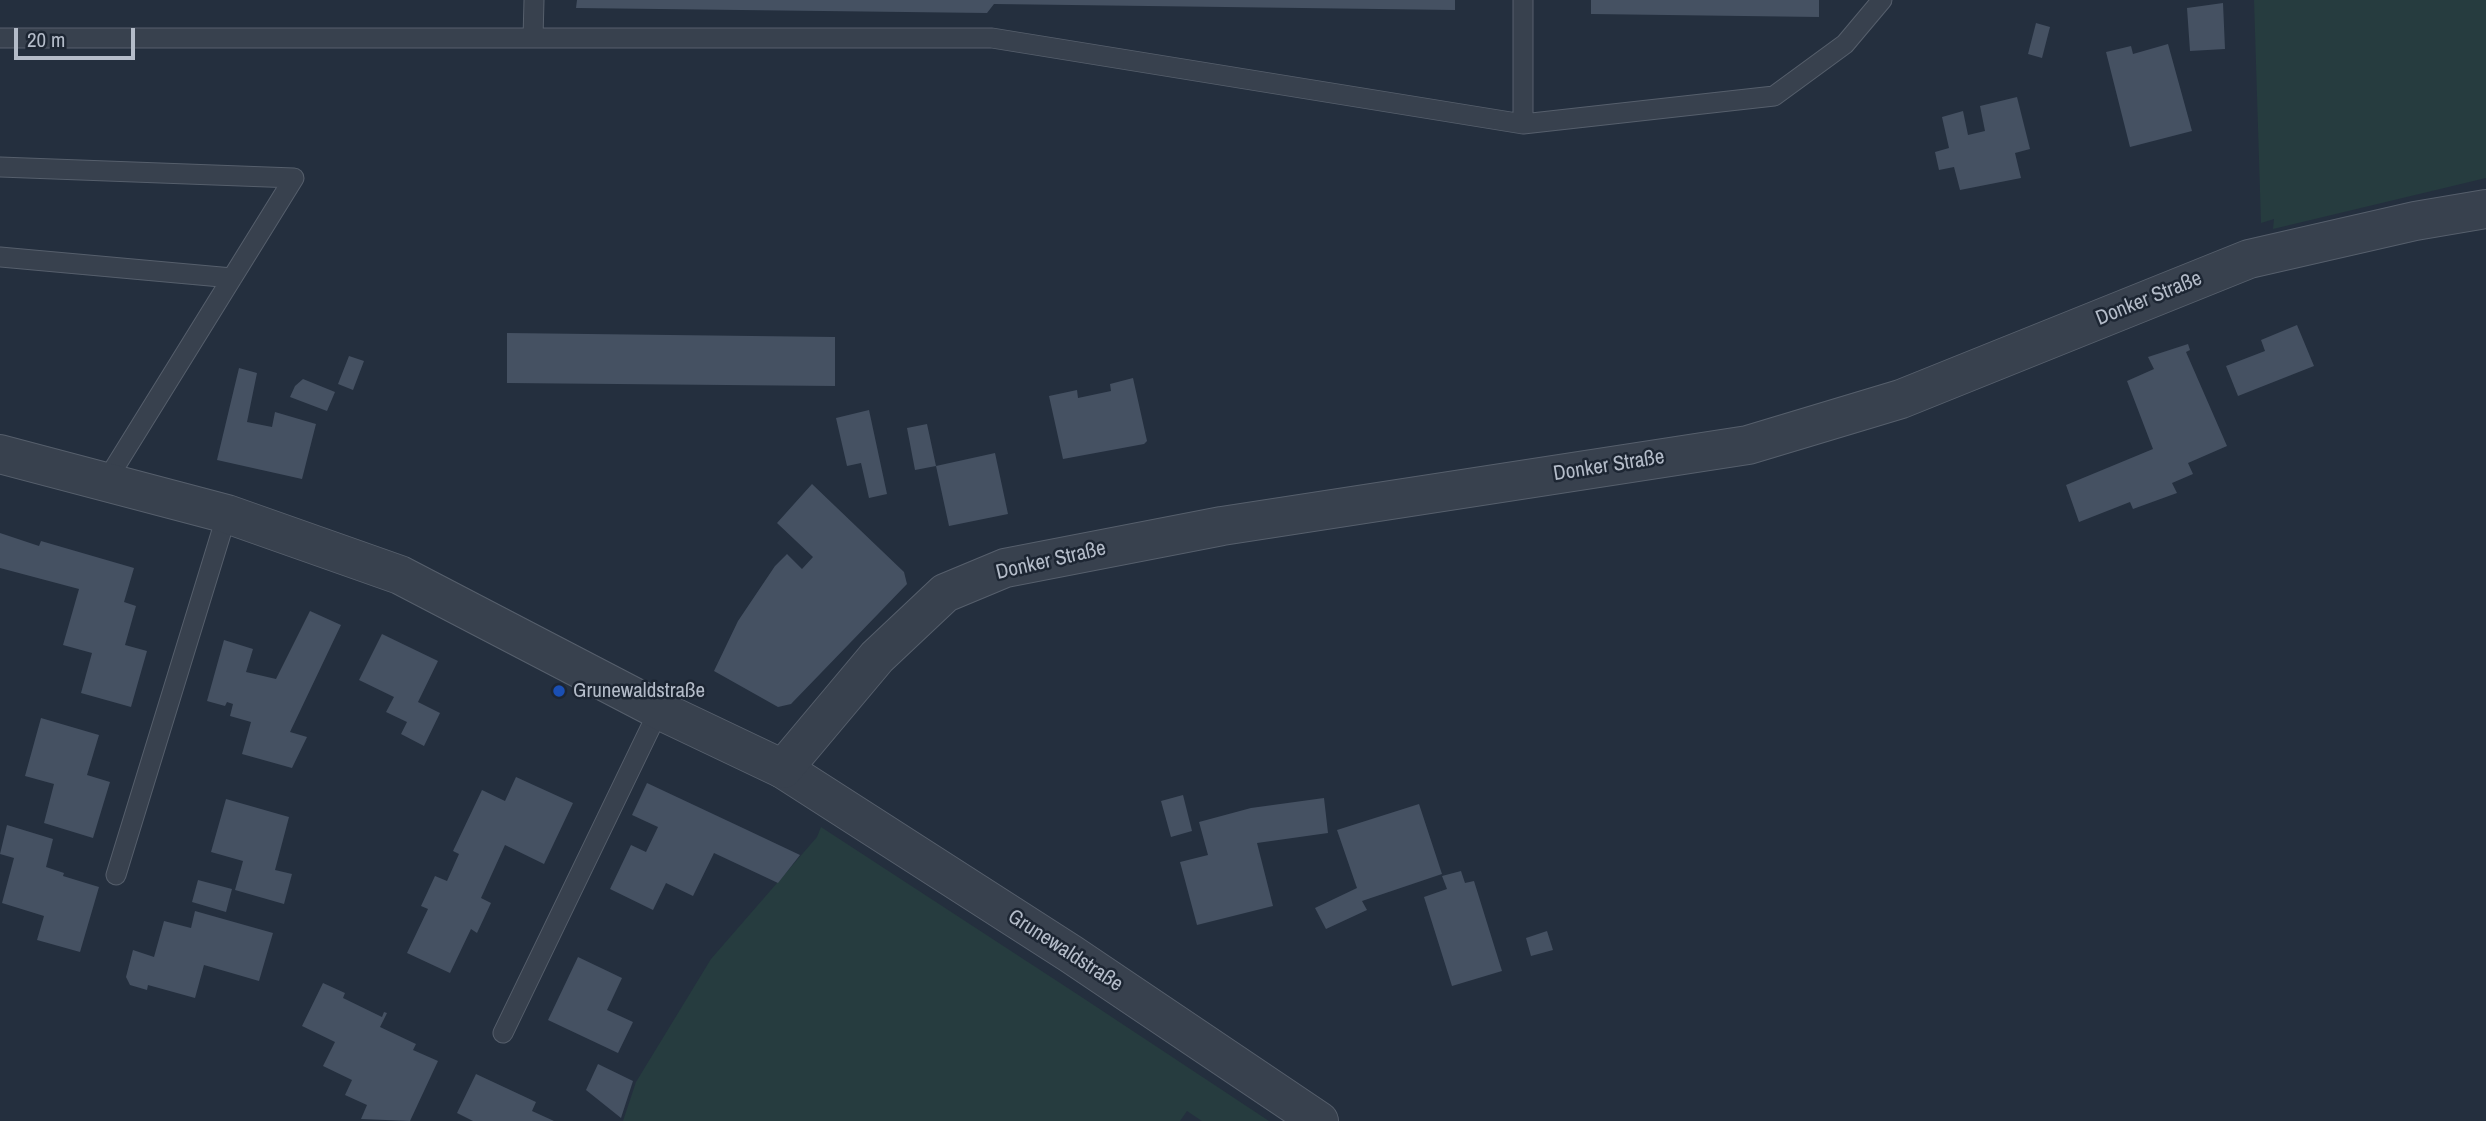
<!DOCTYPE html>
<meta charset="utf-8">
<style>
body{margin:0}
#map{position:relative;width:2486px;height:1121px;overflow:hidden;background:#242f3e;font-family:"Archivo Narrow",sans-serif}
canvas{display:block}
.scale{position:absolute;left:14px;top:28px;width:121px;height:32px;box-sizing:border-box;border:4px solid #b4bcc9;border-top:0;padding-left:9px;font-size:21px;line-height:24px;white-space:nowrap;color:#b4bcc9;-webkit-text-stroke:5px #1d2633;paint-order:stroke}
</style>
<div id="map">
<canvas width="2486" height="1121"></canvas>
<div class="scale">20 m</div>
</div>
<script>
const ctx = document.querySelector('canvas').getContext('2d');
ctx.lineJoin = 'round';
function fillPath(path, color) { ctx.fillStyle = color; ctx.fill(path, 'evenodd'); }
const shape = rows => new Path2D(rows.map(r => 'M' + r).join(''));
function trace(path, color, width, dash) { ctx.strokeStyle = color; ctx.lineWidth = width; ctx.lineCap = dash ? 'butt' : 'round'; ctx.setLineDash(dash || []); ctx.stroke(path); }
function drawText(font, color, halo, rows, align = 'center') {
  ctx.font = font + ' "Archivo Narrow",sans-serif'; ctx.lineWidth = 5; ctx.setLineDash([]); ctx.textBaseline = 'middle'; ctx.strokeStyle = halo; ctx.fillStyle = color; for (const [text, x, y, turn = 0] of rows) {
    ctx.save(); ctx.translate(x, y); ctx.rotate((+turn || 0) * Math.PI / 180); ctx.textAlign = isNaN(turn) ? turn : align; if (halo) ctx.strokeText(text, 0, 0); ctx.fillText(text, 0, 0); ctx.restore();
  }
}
fillPath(shape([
 [2254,0,2486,0,2486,178,2273,229,2274,219,2261,223],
 [821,827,1080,996,1269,1121,1202,1121,1187,1111,1180,1121,623,1121,636,1082,711,959,817,837]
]), '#263c3f');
fillPath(shape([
 [577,0,1455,0,1455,10,994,4,987,13,576,8],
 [1591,0,1819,0,1819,17,1591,14],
 [2223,3,2225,49,2190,51,2187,8],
 [2036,23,2050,27,2042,58,2028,54],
 [2168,44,2192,131,2130,147,2106,52,2131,46,2133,54],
 [2017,97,2030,149,2015,153,2021,178,1960,190,1954,167,1939,170,1935,152,1949,148,1942,117,1963,111,1968,135,1985,131,1980,106],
 [2297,325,2314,366,2238,396,2226,366,2265,351,2261,340],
 [507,333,835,337,835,386,507,383],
 [2188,344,2190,350,2186,352,2227,446,2188,463,2193,474,2172,483,2177,493,2133,509,2130,502,2079,522,2066,485,2153,449,2127,381,2154,369,2148,357],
 [349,356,364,361,353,390,338,384],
 [239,368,257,373,247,422,272,427,275,412,316,424,302,479,217,460],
 [1133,378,1147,441,1144,444,1063,459,1049,396,1077,390,1078,398,1111,391,1110,384],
 [303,379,335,392,327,411,290,397,295,386],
 [869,410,887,494,869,498,861,463,847,466,836,418],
 [927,424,936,466,915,470,907,428],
 [995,453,1008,514,949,526,936,466],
 [812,484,904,572,907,584,791,704,778,707,714,671,738,621,775,566,787,554,802,569,813,557,777,523],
 [0,533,39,546,41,541,134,568,124,602,136,606,125,645,147,651,131,707,81,693,92,653,63,645,79,589,0,568],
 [310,611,341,625,290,732,307,737,292,768,242,754,251,722,230,716,233,704,227,702,225,706,207,701,224,640,253,649,246,672,276,679],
 [382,634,438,661,418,702,440,713,424,746,401,734,407,722,386,712,394,697,359,680],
 [41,718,99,735,87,775,110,782,93,838,44,823,54,784,25,776],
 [516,777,573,803,544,864,505,845,481,898,491,903,477,933,471,929,450,973,407,953,428,909,421,906,435,876,447,881,459,854,453,851,482,790,505,801],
 [647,783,745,829,800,855,778,883,714,853,693,896,666,883,653,910,610,889,631,845,646,852,658,827,632,815],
 [1183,795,1192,831,1171,837,1161,801],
 [1324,798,1328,833,1257,843,1273,906,1197,925,1180,862,1208,855,1199,822,1251,808],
 [226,799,289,817,275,870,292,874,284,904,235,890,243,861,211,852],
 [1419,804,1442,874,1362,901,1367,910,1326,929,1315,908,1357,888,1337,830],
 [7,825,53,839,46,867,64,873,63,876,99,887,80,952,37,940,44,916,2,903,14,858,0,854],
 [1461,871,1465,883,1474,881,1502,971,1452,986,1424,897,1447,889,1442,876],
 [198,880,232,889,226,912,192,902],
 [195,911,273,933,259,981,204,965,195,998,148,985,147,990,130,985,126,977,133,950,154,957,164,921,191,928],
 [1547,931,1553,950,1531,956,1526,938],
 [578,957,622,978,607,1010,633,1022,618,1053,548,1020],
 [323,983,345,993,343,998,382,1017,384,1012,387,1013,380,1027,416,1044,413,1050,438,1061,410,1121,361,1119,367,1105,345,1095,352,1080,323,1066,335,1042,302,1026],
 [598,1064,633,1081,621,1118,586,1090],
 [476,1074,536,1102,532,1111,554,1121,473,1121,457,1113]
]), '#455162');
const service = shape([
 [1523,0,1523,124],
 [0,38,992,38,1523,124,1774,96,1845,44,1882,0],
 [533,38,534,0],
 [0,167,294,178,105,483],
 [0,257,232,278],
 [116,875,227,514],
 [503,1033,659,710]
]);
const minor = shape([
 [783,769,1071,954,1319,1121]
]);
const tertiary = shape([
 [0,454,227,514,400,575,659,710,783,769,877,657,945,593,1005,568,1222,526,1748,445,1901,399,2249,259,2415,221,2486,209]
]);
trace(service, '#565f6c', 21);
trace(minor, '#565f6c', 40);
trace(tertiary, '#565f6c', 40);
trace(service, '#38414e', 19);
trace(minor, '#38414e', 38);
trace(tertiary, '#38414e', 38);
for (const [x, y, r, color] of [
 [559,691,7,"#1a4fb4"]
]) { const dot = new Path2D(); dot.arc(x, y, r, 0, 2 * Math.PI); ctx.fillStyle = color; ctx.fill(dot); trace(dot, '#1d2633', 2.5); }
drawText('21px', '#b4bcc9', '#1d2633', [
 ["Donker Straße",2149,299,-22],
 ["Donker Straße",1609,466,-9],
 ["Donker Straße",1051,561,-13],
 ["Grunewaldstraße",1065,951,33]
]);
drawText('21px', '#b4bcc9', '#1d2633', [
 ["Grunewaldstraße",573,691]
], 'left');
</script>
